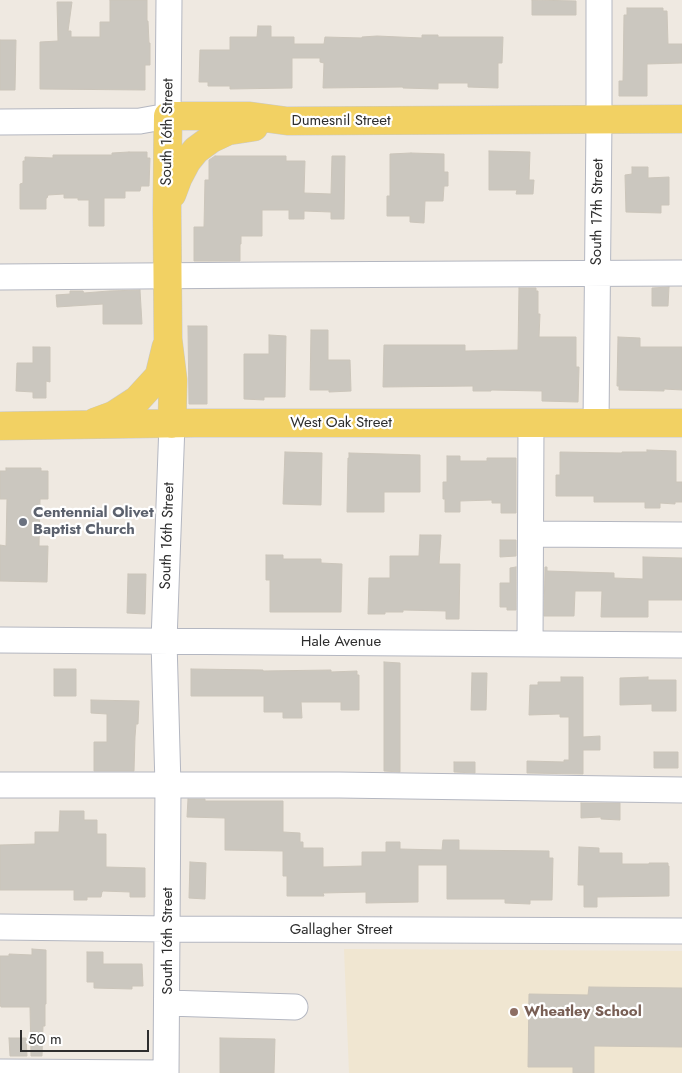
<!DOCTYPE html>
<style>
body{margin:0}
#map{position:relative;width:682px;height:1073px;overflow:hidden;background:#efe9e1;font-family:Jost,sans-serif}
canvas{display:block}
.scale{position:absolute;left:20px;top:1030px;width:129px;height:22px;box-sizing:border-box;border:2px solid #2e2e2e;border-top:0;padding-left:6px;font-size:15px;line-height:18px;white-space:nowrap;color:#2e2e2e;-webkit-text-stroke:4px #fff;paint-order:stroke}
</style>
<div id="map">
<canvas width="682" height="1073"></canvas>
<div class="scale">50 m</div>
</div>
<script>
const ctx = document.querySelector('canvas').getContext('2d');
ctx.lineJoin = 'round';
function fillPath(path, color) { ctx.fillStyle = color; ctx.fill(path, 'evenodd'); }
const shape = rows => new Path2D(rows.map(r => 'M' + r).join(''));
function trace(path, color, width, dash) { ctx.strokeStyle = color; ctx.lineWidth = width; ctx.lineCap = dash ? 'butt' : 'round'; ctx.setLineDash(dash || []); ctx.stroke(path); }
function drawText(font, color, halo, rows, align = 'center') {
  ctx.font = font + ' Jost,sans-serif'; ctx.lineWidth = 4.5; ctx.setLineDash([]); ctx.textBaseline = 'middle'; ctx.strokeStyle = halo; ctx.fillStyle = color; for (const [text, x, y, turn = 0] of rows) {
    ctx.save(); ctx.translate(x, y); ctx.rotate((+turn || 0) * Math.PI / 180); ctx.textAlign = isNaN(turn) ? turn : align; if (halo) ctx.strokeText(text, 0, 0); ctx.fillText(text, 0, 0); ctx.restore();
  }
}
fillPath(shape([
 [344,949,682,951,682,1073,349,1073]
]), '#f0e6d1');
const building = shape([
 [110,0,147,0,147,21,148,21,149,43,150,43,150,65,145,65,145,90,40,89,40,42,58,41,57,2,72,2,68,31,71,31,71,37,100,37,100,22,110,22,110,0],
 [532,0,576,1,576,15,532,15,532,0],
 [627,8,663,8,663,11,667,11,668,44,682,44,682,63,647,64,647,96,619,96,619,81,623,81,624,15,627,15,627,8],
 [258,26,271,26,271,37,294,37,294,44,324,44,325,37,362,38,362,37,377,36,422,38,422,35,438,35,438,37,503,37,502,63,498,63,498,88,468,87,468,83,438,83,438,89,403,88,403,87,323,88,324,63,320,62,320,58,292,58,292,88,230,89,230,86,208,86,208,82,199,82,200,50,230,50,230,37,257,37,258,26],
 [0,40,16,40,15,90,0,90,0,40],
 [489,151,530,152,529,180,534,180,533,194,516,194,517,190,489,190,489,151],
 [129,152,147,152,147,158,150,158,149,186,141,186,140,191,125,191,125,198,104,198,104,226,89,226,89,200,78,200,78,198,64,198,64,194,48,195,47,198,46,198,46,209,20,209,20,184,23,183,23,161,25,161,25,157,53,158,53,155,112,155,112,153,129,152],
 [411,153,444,154,444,172,448,172,448,186,444,186,443,201,425,201,424,223,410,222,410,216,387,216,387,196,390,196,390,154,411,153],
 [215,156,286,156,286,161,305,161,304,193,331,194,332,156,345,156,344,219,331,219,331,212,304,211,304,219,289,219,289,210,262,210,262,236,241,236,241,244,240,244,240,261,194,261,194,227,204,227,205,180,209,180,209,160,215,156],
 [632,167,648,167,648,178,669,177,669,205,661,205,661,213,626,212,625,175,632,174,632,167],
 [669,287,668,306,652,306,652,288,669,287],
 [519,288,536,288,536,291,538,291,538,314,540,314,539,337,576,337,576,367,579,367,578,402,542,401,542,391,491,390,491,391,473,391,473,386,383,387,384,345,465,345,465,351,518,350,519,288],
 [140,290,142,324,103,324,103,304,57,307,56,295,70,294,70,291,83,291,84,293,109,291,140,290],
 [188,326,207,326,207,404,189,404,188,326],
 [311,330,328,330,328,360,350,360,351,391,329,392,329,390,310,390,311,330],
 [269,335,286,336,285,397,264,397,264,400,244,399,244,354,269,354,269,335],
 [618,337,640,338,640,347,682,347,682,390,664,389,664,391,619,390,619,386,617,386,618,337],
 [33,347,50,347,50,382,46,381,46,398,33,398,33,392,16,391,17,363,33,363,33,347],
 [647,450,676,451,676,482,682,482,682,502,675,502,675,504,660,503,660,508,645,508,645,502,594,502,594,496,556,496,556,475,560,475,560,452,622,453,622,452,647,452,647,450],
 [285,452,322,453,321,505,283,504,285,452],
 [349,453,420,455,420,492,384,492,384,512,347,512,348,458,349,458,349,453],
 [447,456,460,456,460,461,487,461,487,458,516,458,516,513,501,513,501,503,492,503,492,500,460,501,460,512,445,512,445,499,443,499,443,482,447,482,447,456],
 [6,468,41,468,41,471,48,471,48,499,40,499,39,546,48,546,47,582,0,581,0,545,6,546,7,499,0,499,0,471,6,471,6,468],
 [420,535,441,535,439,564,460,564,459,619,446,619,446,611,403,610,403,612,385,612,385,614,368,614,369,578,390,578,390,556,419,556,420,535],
 [500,540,516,540,516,556,500,557,500,540],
 [266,555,283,555,283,559,321,559,321,563,342,564,341,612,270,612,270,580,266,580,266,555],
 [643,557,682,558,682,600,648,600,648,617,601,617,602,591,575,591,574,616,544,616,545,567,547,567,547,571,614,573,614,578,643,579,643,557],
 [516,567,516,610,507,610,507,607,500,607,500,583,510,583,510,568,516,567],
 [128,574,146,574,145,614,127,613,128,574],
 [384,662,400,663,400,772,384,771,384,662],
 [54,669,76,669,76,696,54,696,54,669],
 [191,669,263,670,263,671,331,670,331,672,357,671,357,675,359,675,359,710,341,710,341,702,301,702,302,718,283,718,283,712,264,712,264,696,191,696,191,669],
 [472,673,487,673,486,710,471,710,472,673],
 [561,677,583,677,583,737,600,736,600,750,583,750,583,774,527,773,527,761,564,762,564,760,569,760,569,717,560,717,560,714,529,715,530,685,538,685,538,682,561,682,561,677],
 [648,677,648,680,676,680,676,711,652,711,652,704,620,705,620,678,648,677],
 [91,700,139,701,138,724,136,724,135,737,134,771,94,771,94,742,107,742,107,714,91,713,91,700],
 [654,752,678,752,678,768,654,768,654,752],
 [454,762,475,762,475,773,454,772,454,762],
 [188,799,205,799,205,801,283,801,283,832,300,833,300,842,303,842,303,848,323,848,323,867,362,866,362,852,386,852,386,842,400,842,400,849,442,850,443,840,459,840,459,850,549,851,549,858,553,858,552,900,530,900,530,904,505,903,505,899,447,899,447,865,418,865,418,902,366,903,366,892,323,893,324,896,287,896,287,876,283,876,283,851,225,850,225,818,187,817,188,799],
 [581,803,620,803,620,820,601,819,601,817,581,818,581,803],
 [60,811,84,811,84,820,97,820,97,834,106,834,106,867,145,868,145,897,130,897,130,892,103,891,102,892,101,897,87,897,87,900,74,900,74,890,0,890,0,845,35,844,35,832,59,832,60,811],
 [579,847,599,848,599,853,622,853,622,864,649,864,649,863,668,863,668,866,669,866,669,896,597,897,597,907,584,907,584,885,578,885,579,847],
 [190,862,206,863,205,899,189,898,190,862],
 [32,949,46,950,46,1004,45,1004,45,1026,43,1026,42,1056,31,1056,30,1007,1,1007,0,1004,0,956,9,956,9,954,32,955,32,949],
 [87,952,103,952,103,964,142,964,143,986,132,986,132,989,94,988,94,982,87,982,87,952],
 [589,987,682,988,682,1047,594,1046,594,1073,573,1073,573,1067,528,1067,529,994,588,995,589,987],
 [9,1038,26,1038,27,1056,10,1056,9,1038],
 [220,1038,275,1039,274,1073,220,1073,220,1038]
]);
fillPath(building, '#cbc7bf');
trace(building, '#cbc5ba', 1);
const minor = shape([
 [0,122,140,121,168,116,169,0],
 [0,277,273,275,682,273],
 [596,423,599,120,599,0],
 [531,534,682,535],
 [0,640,682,645],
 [530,644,531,423],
 [0,785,339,785,682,790],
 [0,927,168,929,682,931],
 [167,1003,295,1007],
 [0,1072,166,1073],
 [166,1073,168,786,164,641,172,424]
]);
const major = shape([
 [172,194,178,178,187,161,196,150,211,139,228,131,254,127],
 [95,422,114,415,137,400,159,376,166,347],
 [172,424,173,380,168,339,167,210,168,116,250,116,287,121,682,119],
 [0,426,194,423,682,423]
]);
trace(minor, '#b4b7c1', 27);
trace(major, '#c9c9c9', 29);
trace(minor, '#fff', 25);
trace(major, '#f2d163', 28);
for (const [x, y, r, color] of [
 [23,522,5,"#6b7280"],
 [514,1012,5,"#8d6e63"]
]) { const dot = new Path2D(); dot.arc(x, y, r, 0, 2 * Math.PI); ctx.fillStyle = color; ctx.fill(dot); trace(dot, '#fff', 2); }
drawText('15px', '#2e2e2e', '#fff', [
 ["Dumesnil Street",341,121],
 ["South 16th Street",168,132,-89],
 ["South 17th Street",598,212,-89],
 ["West Oak Street",341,423],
 ["South 16th Street",168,536,-88],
 ["Hale Avenue",341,642],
 ["Gallagher Street",341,930],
 ["South 16th Street",168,941,-90]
]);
drawText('bold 15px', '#5b616d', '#fff', [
 ["Centennial Olivet",33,513],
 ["Baptist Church",33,530]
], 'left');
drawText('bold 15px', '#785e54', '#fff', [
 ["Wheatley School",524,1012]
], 'left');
</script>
